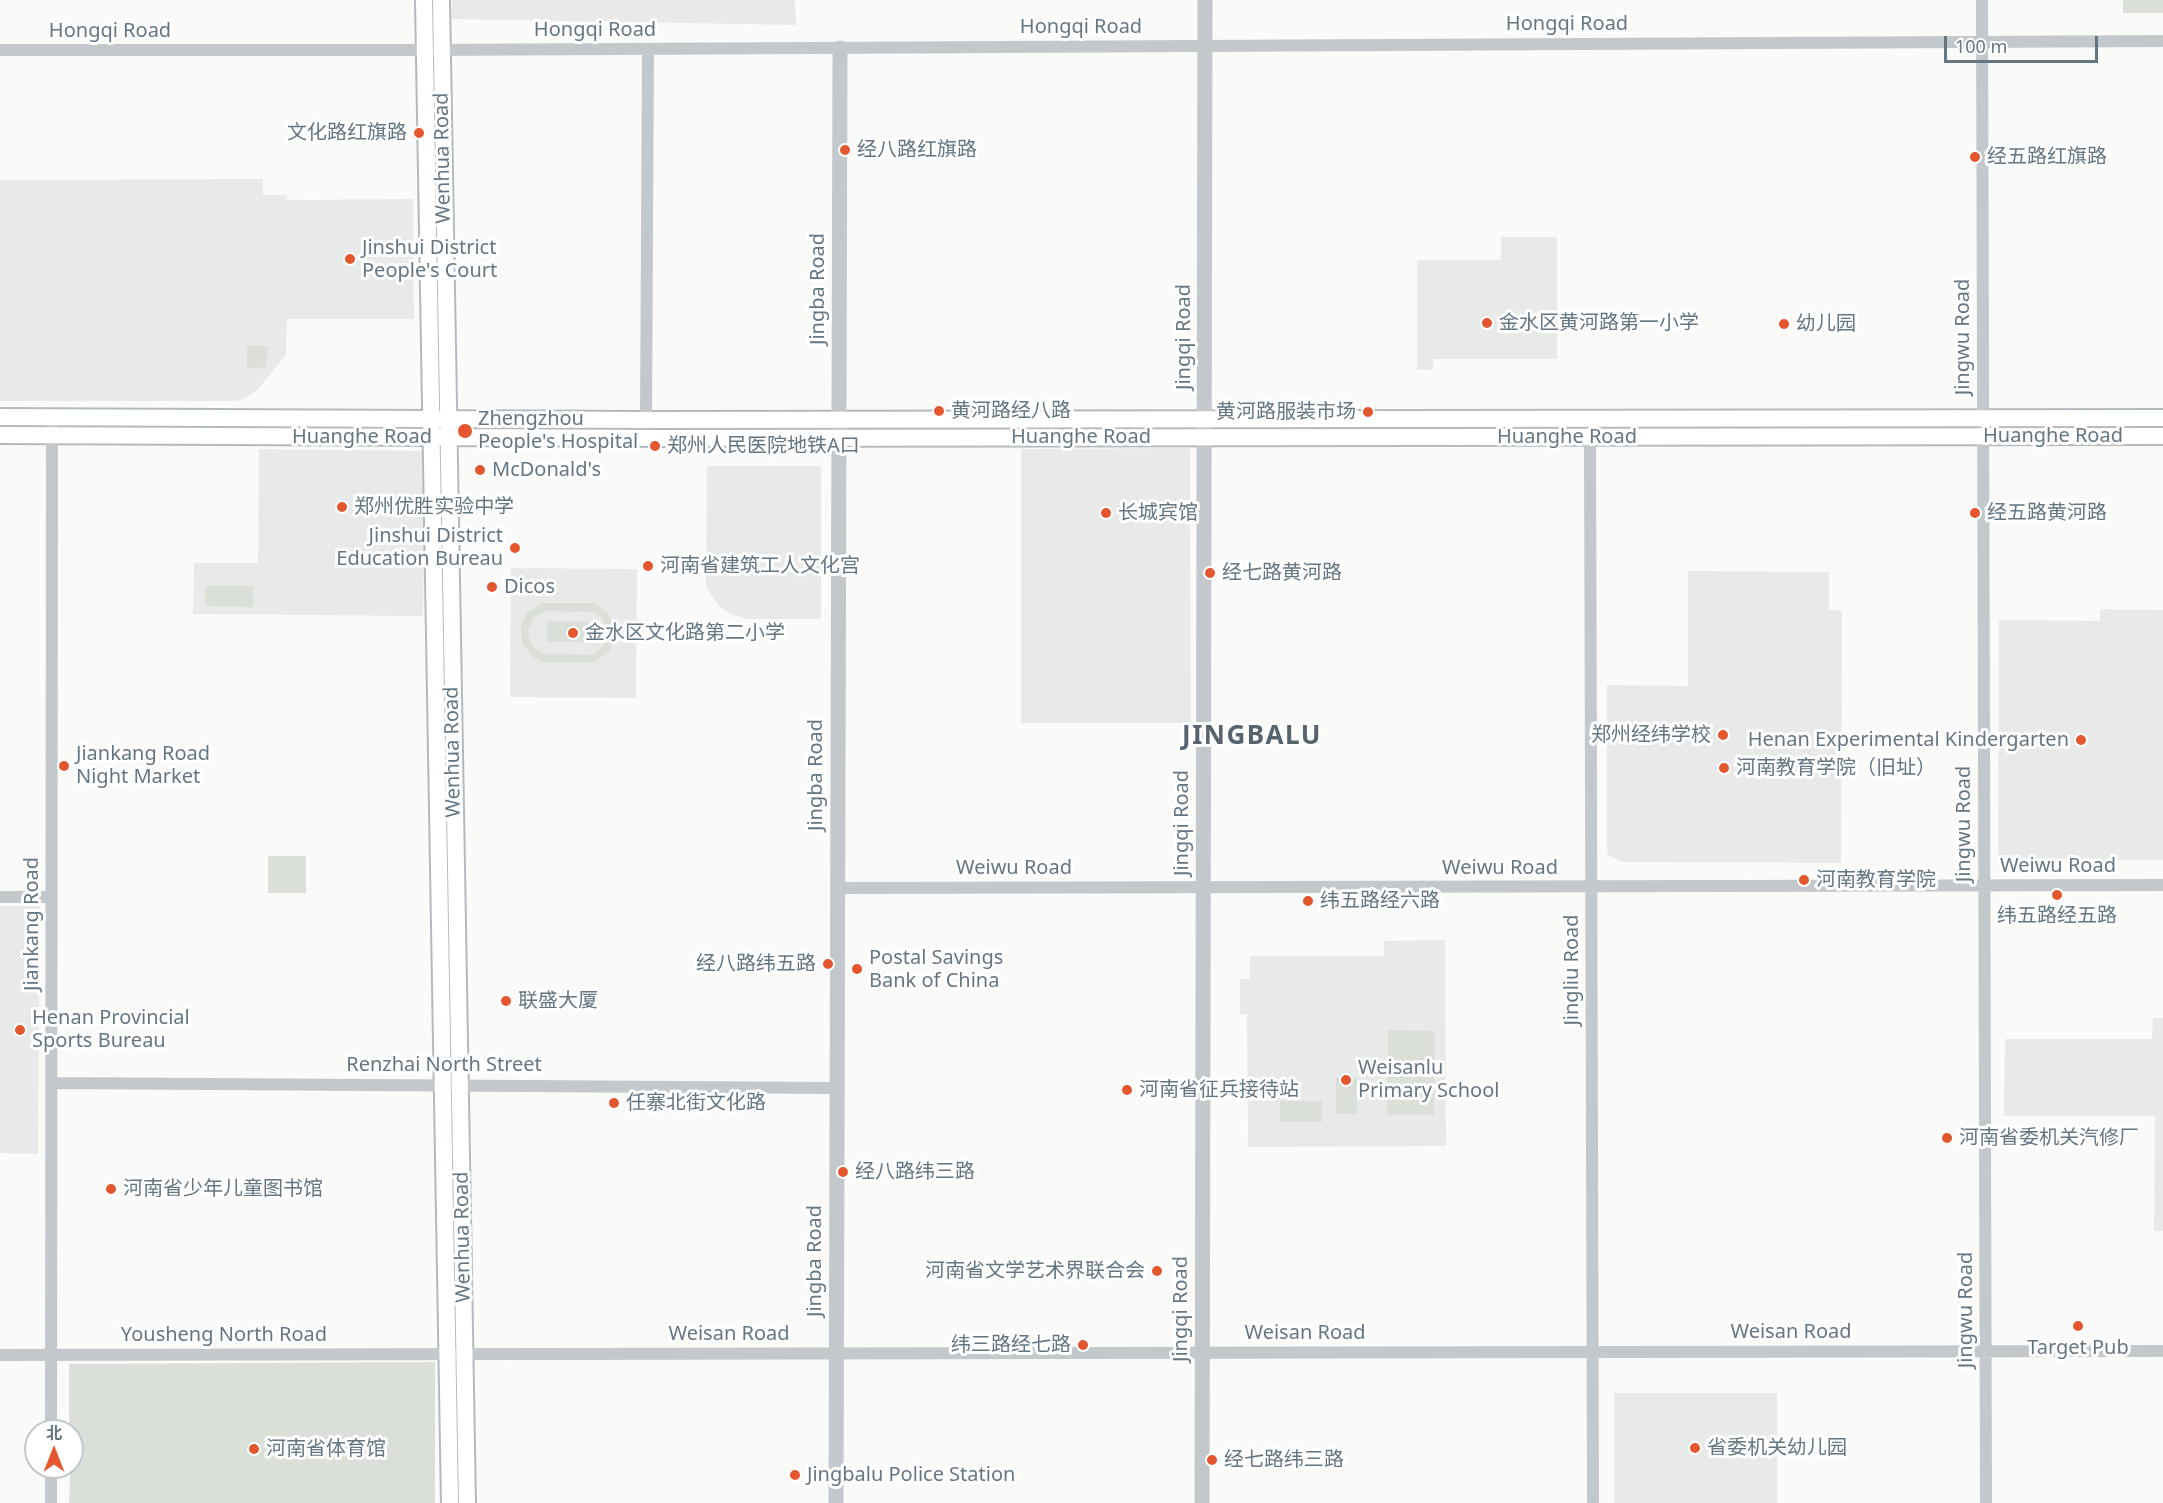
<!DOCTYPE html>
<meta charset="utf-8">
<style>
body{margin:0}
#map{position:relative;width:2163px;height:1503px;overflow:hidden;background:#fafaf8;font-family:"Noto Sans","Noto Sans SC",sans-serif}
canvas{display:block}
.north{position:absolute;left:24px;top:1419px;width:60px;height:60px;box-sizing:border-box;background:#fff;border:2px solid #c1c8cd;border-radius:50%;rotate:0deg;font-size:16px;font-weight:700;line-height:24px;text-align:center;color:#657683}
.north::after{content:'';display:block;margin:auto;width:21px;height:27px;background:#e4572e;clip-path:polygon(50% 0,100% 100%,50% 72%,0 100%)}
.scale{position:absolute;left:1944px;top:36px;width:154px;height:27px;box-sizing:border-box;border:3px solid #657683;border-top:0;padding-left:8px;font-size:18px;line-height:21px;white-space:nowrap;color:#657683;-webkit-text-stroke:4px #fff;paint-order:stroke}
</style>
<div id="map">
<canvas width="2163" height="1503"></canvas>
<div class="north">北</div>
<div class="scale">100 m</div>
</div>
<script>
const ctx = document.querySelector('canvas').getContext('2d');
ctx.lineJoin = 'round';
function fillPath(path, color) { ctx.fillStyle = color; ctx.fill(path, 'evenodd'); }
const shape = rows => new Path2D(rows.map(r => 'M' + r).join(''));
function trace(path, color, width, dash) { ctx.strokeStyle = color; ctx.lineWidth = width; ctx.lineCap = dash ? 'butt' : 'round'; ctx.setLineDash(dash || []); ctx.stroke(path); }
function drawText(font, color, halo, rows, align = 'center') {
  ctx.font = font + ' "Noto Sans","Noto Sans SC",sans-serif'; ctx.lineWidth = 6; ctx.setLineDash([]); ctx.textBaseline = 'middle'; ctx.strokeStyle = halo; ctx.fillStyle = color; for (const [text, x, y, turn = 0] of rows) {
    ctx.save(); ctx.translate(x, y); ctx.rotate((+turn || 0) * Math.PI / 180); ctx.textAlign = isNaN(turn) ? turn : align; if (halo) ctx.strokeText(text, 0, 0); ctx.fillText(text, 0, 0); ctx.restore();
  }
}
fillPath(shape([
 [452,0,795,0,796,25,452,19],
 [263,179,263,195,286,195,287,200,413,199,414,319,287,319,286,355,258,389,249,396,237,401,0,401,0,180],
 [1501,237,1557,237,1557,359,1433,359,1433,370,1417,370,1417,260,1501,260],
 [1190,448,1191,723,1021,723,1021,449],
 [259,449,425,451,423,616,193,614,194,563,258,563],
 [707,466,821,466,821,619,746,619,731,614,720,607,710,594,706,585],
 [511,568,637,569,636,698,510,697],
 [1688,571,1829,572,1829,610,1842,611,1841,863,1622,862,1608,855,1607,850,1607,685,1688,686],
 [2100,609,2163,610,2163,860,1998,859,1999,620,2100,621],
 [0,906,40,906,38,1154,0,1153],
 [1445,940,1446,1146,1248,1147,1247,1014,1240,1014,1240,979,1250,979,1250,956,1384,956,1384,941],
 [2153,1018,2163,1018,2163,1231,2154,1231,2155,1116,2004,1116,2005,1039,2152,1039],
 [1614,1393,1777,1393,1777,1503,1614,1503]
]), '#e8e9e9');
fillPath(shape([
 [2123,0,2163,0,2163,13,2123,13],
 [247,346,268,346,266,367,247,369],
 [205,586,253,586,253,607,205,606],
 [543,603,594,603,599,606,608,613,614,624,614,638,610,650,594,662,543,662,533,657,522,643,521,625,527,613],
 [545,611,596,612,602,618,606,626,607,636,603,646,593,655,541,653,531,644,528,631,533,618],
 [547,621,588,621,588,642,547,642],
 [268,856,306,856,306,893,268,893],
 [1388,1030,1435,1031,1434,1115,1387,1115],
 [1336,1078,1357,1078,1357,1114,1336,1114],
 [1280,1101,1322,1101,1322,1122,1280,1122],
 [435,1362,435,1503,69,1503,72,1431,69,1431,69,1364]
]), '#dadfd7');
const secondary = shape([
 [424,0,450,1503],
 [441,0,467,1503],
 [0,417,646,420,2163,418],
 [0,435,669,438,2163,436]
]);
trace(secondary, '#b3babf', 20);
trace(shape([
 [1982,0,1986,1503],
 [0,50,425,50,2163,41],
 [646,420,648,49],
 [1590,437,1593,1503],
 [837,888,2163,885],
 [0,897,52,897],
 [52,1083,836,1088],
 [0,1355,2163,1351],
 [51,1431,52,417],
 [51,1503,51,1467]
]), '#c3c8cc', 12);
trace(shape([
 [836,1503,840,48],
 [1202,1503,1205,0]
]), '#c3c8cc', 15);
trace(secondary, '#fff', 16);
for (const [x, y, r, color] of [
 [419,133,6,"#e4572e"],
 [845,150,6,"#e4572e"],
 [1975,157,6,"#e4572e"],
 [350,259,6,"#e4572e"],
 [1487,323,6,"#e4572e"],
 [1784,324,6,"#e4572e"],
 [939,411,6,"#e4572e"],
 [1368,412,6,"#e4572e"],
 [465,431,8,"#e4572e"],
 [655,446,6,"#e4572e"],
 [480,470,6,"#e4572e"],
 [342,507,6,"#e4572e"],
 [1106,513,6,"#e4572e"],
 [1975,513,6,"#e4572e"],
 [515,548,6,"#e4572e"],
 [648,566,6,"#e4572e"],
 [1210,573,6,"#e4572e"],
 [492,587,6,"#e4572e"],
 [573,633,6,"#e4572e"],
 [1723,735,6,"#e4572e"],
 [2081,740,6,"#e4572e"],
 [64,766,6,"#e4572e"],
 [1724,768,6,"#e4572e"],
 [1804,880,6,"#e4572e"],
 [2057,895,6,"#e4572e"],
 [1308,901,6,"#e4572e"],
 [828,964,6,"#e4572e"],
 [857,969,6,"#e4572e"],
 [506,1001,6,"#e4572e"],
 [20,1030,6,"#e4572e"],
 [1346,1080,6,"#e4572e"],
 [1127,1090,6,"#e4572e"],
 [614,1103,6,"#e4572e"],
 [1947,1138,6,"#e4572e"],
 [843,1172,6,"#e4572e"],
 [111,1189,6,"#e4572e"],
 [1157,1271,6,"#e4572e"],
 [2078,1326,6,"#e4572e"],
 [1083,1345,6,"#e4572e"],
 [1695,1448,6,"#e4572e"],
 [254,1449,6,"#e4572e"],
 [1212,1460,6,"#e4572e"],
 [795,1475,6,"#e4572e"]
]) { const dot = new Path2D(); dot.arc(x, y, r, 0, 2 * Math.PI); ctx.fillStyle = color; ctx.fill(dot); trace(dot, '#fff', 2); }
drawText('20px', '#657683', '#fff', [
 ["Hongqi Road",1567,24],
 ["Hongqi Road",1081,27],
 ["Hongqi Road",595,30],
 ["Hongqi Road",110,31],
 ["Wenhua Road",443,158,-91],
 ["Jingba Road",818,289,-90],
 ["Jingqi Road",1184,337,-90],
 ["Jingwu Road",1963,337,-90],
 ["Huanghe Road",2053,436],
 ["Huanghe Road",362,437],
 ["Huanghe Road",1081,437],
 ["Huanghe Road",1567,437],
 ["Wenhua Road",453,752,-91],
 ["Jingba Road",816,775,-90],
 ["Jingqi Road",1182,823,-90],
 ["Jingwu Road",1964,824,-90],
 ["Weiwu Road",2058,866],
 ["Weiwu Road",1014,868],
 ["Weiwu Road",1500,868],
 ["Jiankang Road",32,924,-90],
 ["Jingliu Road",1572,970,-90],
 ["Renzhai North Street",444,1065],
 ["Wenhua Road",463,1237,-91],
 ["Jingba Road",815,1261,-90],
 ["Jingqi Road",1181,1309,-90],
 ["Jingwu Road",1966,1310,-90],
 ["Weisan Road",1791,1332],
 ["Weisan Road",1305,1333],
 ["Weisan Road",729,1334],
 ["Yousheng North Road",224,1335]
]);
drawText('20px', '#657683', '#fff', [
 ["文化路红旗路",407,133,"right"],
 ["经八路红旗路",857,150],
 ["经五路红旗路",1987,157],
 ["Jinshui District",362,248],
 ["People's Court",362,271],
 ["金水区黄河路第一小学",1499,323],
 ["幼儿园",1796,324],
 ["黄河路经八路",951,411],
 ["黄河路服装市场",1356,412,"right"],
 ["Zhengzhou",478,419],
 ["People's Hospital",478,442],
 ["郑州人民医院地铁A口",667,446],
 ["McDonald's",492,470],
 ["郑州优胜实验中学",354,507],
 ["长城宾馆",1118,513],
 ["经五路黄河路",1987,513],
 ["Jinshui District",503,536,"right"],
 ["Education Bureau",503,559,"right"],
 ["河南省建筑工人文化宫",660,566],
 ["经七路黄河路",1222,573],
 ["Dicos",504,587],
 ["金水区文化路第二小学",585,633],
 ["郑州经纬学校",1711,735,"right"],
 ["Henan Experimental Kindergarten",2069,740,"right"],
 ["Jiankang Road",76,754],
 ["Night Market",76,777],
 ["河南教育学院（旧址）",1736,768],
 ["河南教育学院",1816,880],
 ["纬五路经六路",1320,901],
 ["纬五路经五路",2057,916,"center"],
 ["Postal Savings",869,958],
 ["Bank of China",869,981],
 ["经八路纬五路",816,964,"right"],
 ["联盛大厦",518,1001],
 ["Henan Provincial",32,1018],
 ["Sports Bureau",32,1041],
 ["Weisanlu",1358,1068],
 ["Primary School",1358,1091],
 ["河南省征兵接待站",1139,1090],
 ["任寨北街文化路",626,1103],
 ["河南省委机关汽修厂",1959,1138],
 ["经八路纬三路",855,1172],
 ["河南省少年儿童图书馆",123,1189],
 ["河南省文学艺术界联合会",1145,1271,"right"],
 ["纬三路经七路",1071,1345,"right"],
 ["Target Pub",2078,1348,"center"],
 ["省委机关幼儿园",1707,1448],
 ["河南省体育馆",266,1449],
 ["经七路纬三路",1224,1460],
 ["Jingbalu Police Station",807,1475]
], 'left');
ctx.letterSpacing = '1.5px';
drawText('bold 26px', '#57646e', '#fff', [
 ["JINGBALU",1252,737]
]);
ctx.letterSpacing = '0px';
</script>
